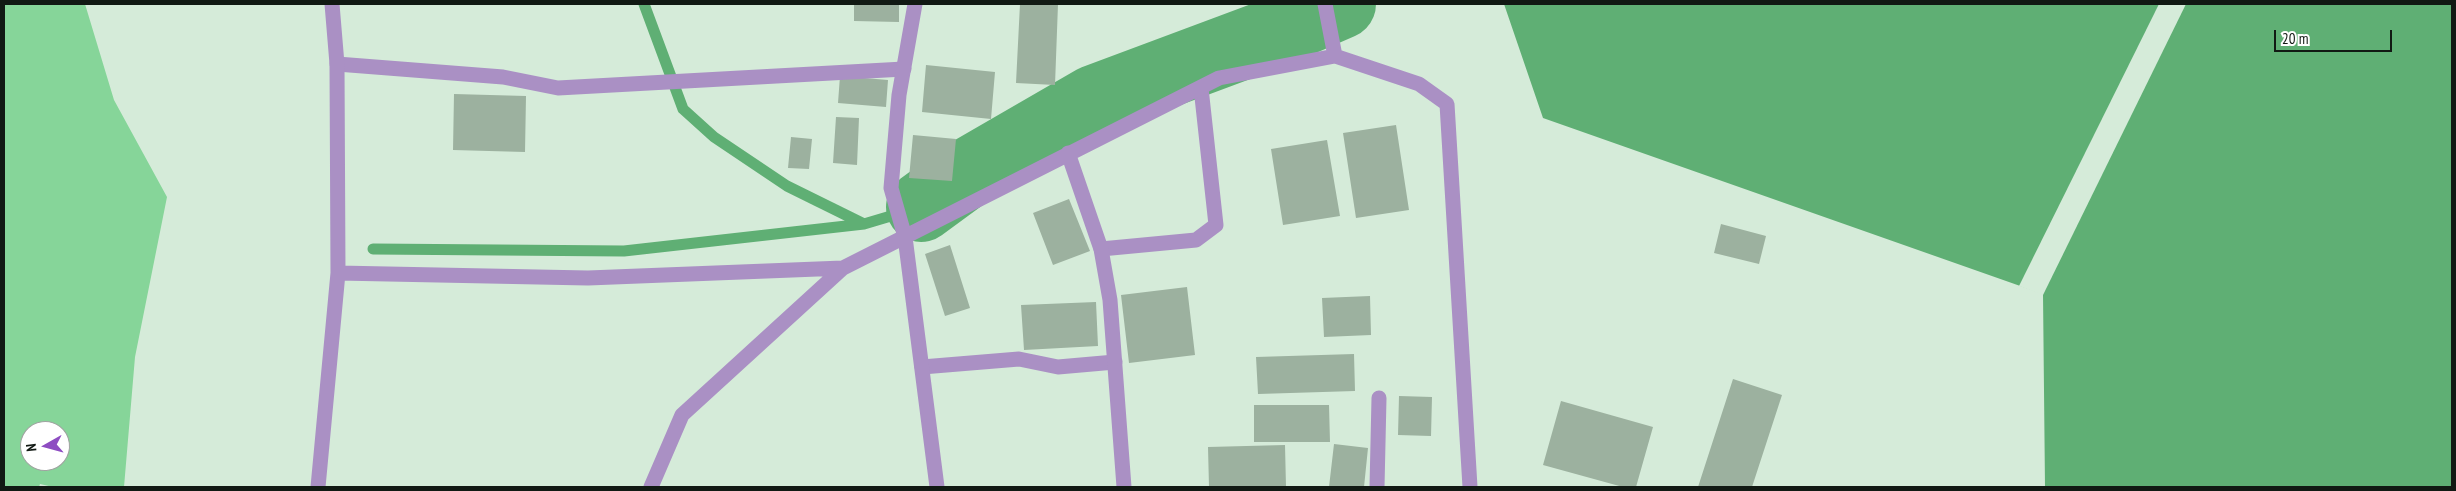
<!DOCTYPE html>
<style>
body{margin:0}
#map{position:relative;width:2456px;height:491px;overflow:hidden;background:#d5ebd9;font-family:"PT Sans Narrow",sans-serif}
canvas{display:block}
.frame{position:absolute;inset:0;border:5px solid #111913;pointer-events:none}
.north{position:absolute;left:20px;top:421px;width:50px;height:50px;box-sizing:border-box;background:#fff;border:1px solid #a0a3a1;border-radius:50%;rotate:263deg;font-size:14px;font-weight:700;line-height:20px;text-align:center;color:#111913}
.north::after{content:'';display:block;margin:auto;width:18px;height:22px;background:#8e4dc2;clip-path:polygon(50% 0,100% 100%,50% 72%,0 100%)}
.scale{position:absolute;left:2274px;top:30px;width:118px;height:22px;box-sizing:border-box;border:2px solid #111913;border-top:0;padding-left:6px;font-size:15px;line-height:18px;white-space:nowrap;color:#111913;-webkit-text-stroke:4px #fff;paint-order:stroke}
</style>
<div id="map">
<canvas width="2456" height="491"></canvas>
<div class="frame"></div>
<div class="north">N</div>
<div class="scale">20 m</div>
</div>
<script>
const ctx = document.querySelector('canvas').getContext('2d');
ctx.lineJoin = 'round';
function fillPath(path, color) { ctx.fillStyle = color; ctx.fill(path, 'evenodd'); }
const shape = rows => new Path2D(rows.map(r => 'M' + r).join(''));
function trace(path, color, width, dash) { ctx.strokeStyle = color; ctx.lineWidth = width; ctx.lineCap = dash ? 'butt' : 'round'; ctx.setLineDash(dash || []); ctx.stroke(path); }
fillPath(shape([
 [4,4,85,4,114,100,167,197,135,357,124,487,53,487,40,484,39,487,4,487],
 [30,431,60,431,60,461,30,461]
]), '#86d599');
fillPath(shape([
 [1504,4,2452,4,2452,487,2045,487,2043,294,1543,118]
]), '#5faf74');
fillPath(shape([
 [2159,4,2186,4,2043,295,2019,286]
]), '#d5ebd9');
trace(shape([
 [644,4,683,109,714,137,787,186,864,224],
 [373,249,624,251,864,224,921,207]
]), '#5faf74', 11);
trace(shape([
 [921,207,966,174,1094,100,1279,31,1341,4]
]), '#5faf74', 70);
fillPath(shape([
 [854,4,899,4,899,22,854,21],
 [1020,4,1058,4,1055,85,1016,83],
 [926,65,995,72,991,119,922,112],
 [840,76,888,80,886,107,838,103],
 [454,94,526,96,525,152,453,150],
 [836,117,859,118,857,165,833,163],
 [1396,125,1409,210,1356,218,1343,133],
 [913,135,956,139,952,181,909,178],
 [791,137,812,139,809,169,788,168],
 [1327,140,1340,216,1283,225,1271,149],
 [1069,199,1090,251,1053,265,1033,213],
 [1721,224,1766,236,1759,264,1714,253],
 [950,245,970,308,945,316,925,254],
 [1187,287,1195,355,1129,363,1121,295],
 [1370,296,1371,335,1324,337,1322,298],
 [1096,302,1098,346,1024,350,1021,305],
 [1354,354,1355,391,1258,394,1256,357],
 [1733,379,1782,395,1752,487,1698,487],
 [1399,396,1432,397,1431,436,1398,435],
 [1561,401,1653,427,1636,487,1623,487,1543,465],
 [1254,405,1329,405,1330,442,1254,442],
 [1334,444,1368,448,1364,487,1329,487],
 [1285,445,1286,487,1209,487,1208,447]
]), '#9cb19f');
trace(shape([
 [337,64,503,77,558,88,904,69],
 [1101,249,1196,240,1216,225,1201,88],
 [922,367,1019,359,1058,367,1115,362]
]), '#aa90c4', 15);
trace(shape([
 [915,4,899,95,891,188,905,237,937,487],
 [1325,4,1335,56],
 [1068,153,1101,249,1110,300,1124,487],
 [338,273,588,278,843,268],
 [318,487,338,273,337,64,332,4],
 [651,487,682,415,843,268,1219,78,1335,56,1419,84,1447,104,1470,487],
 [1377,487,1379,398]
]), '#aa90c4', 15);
</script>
